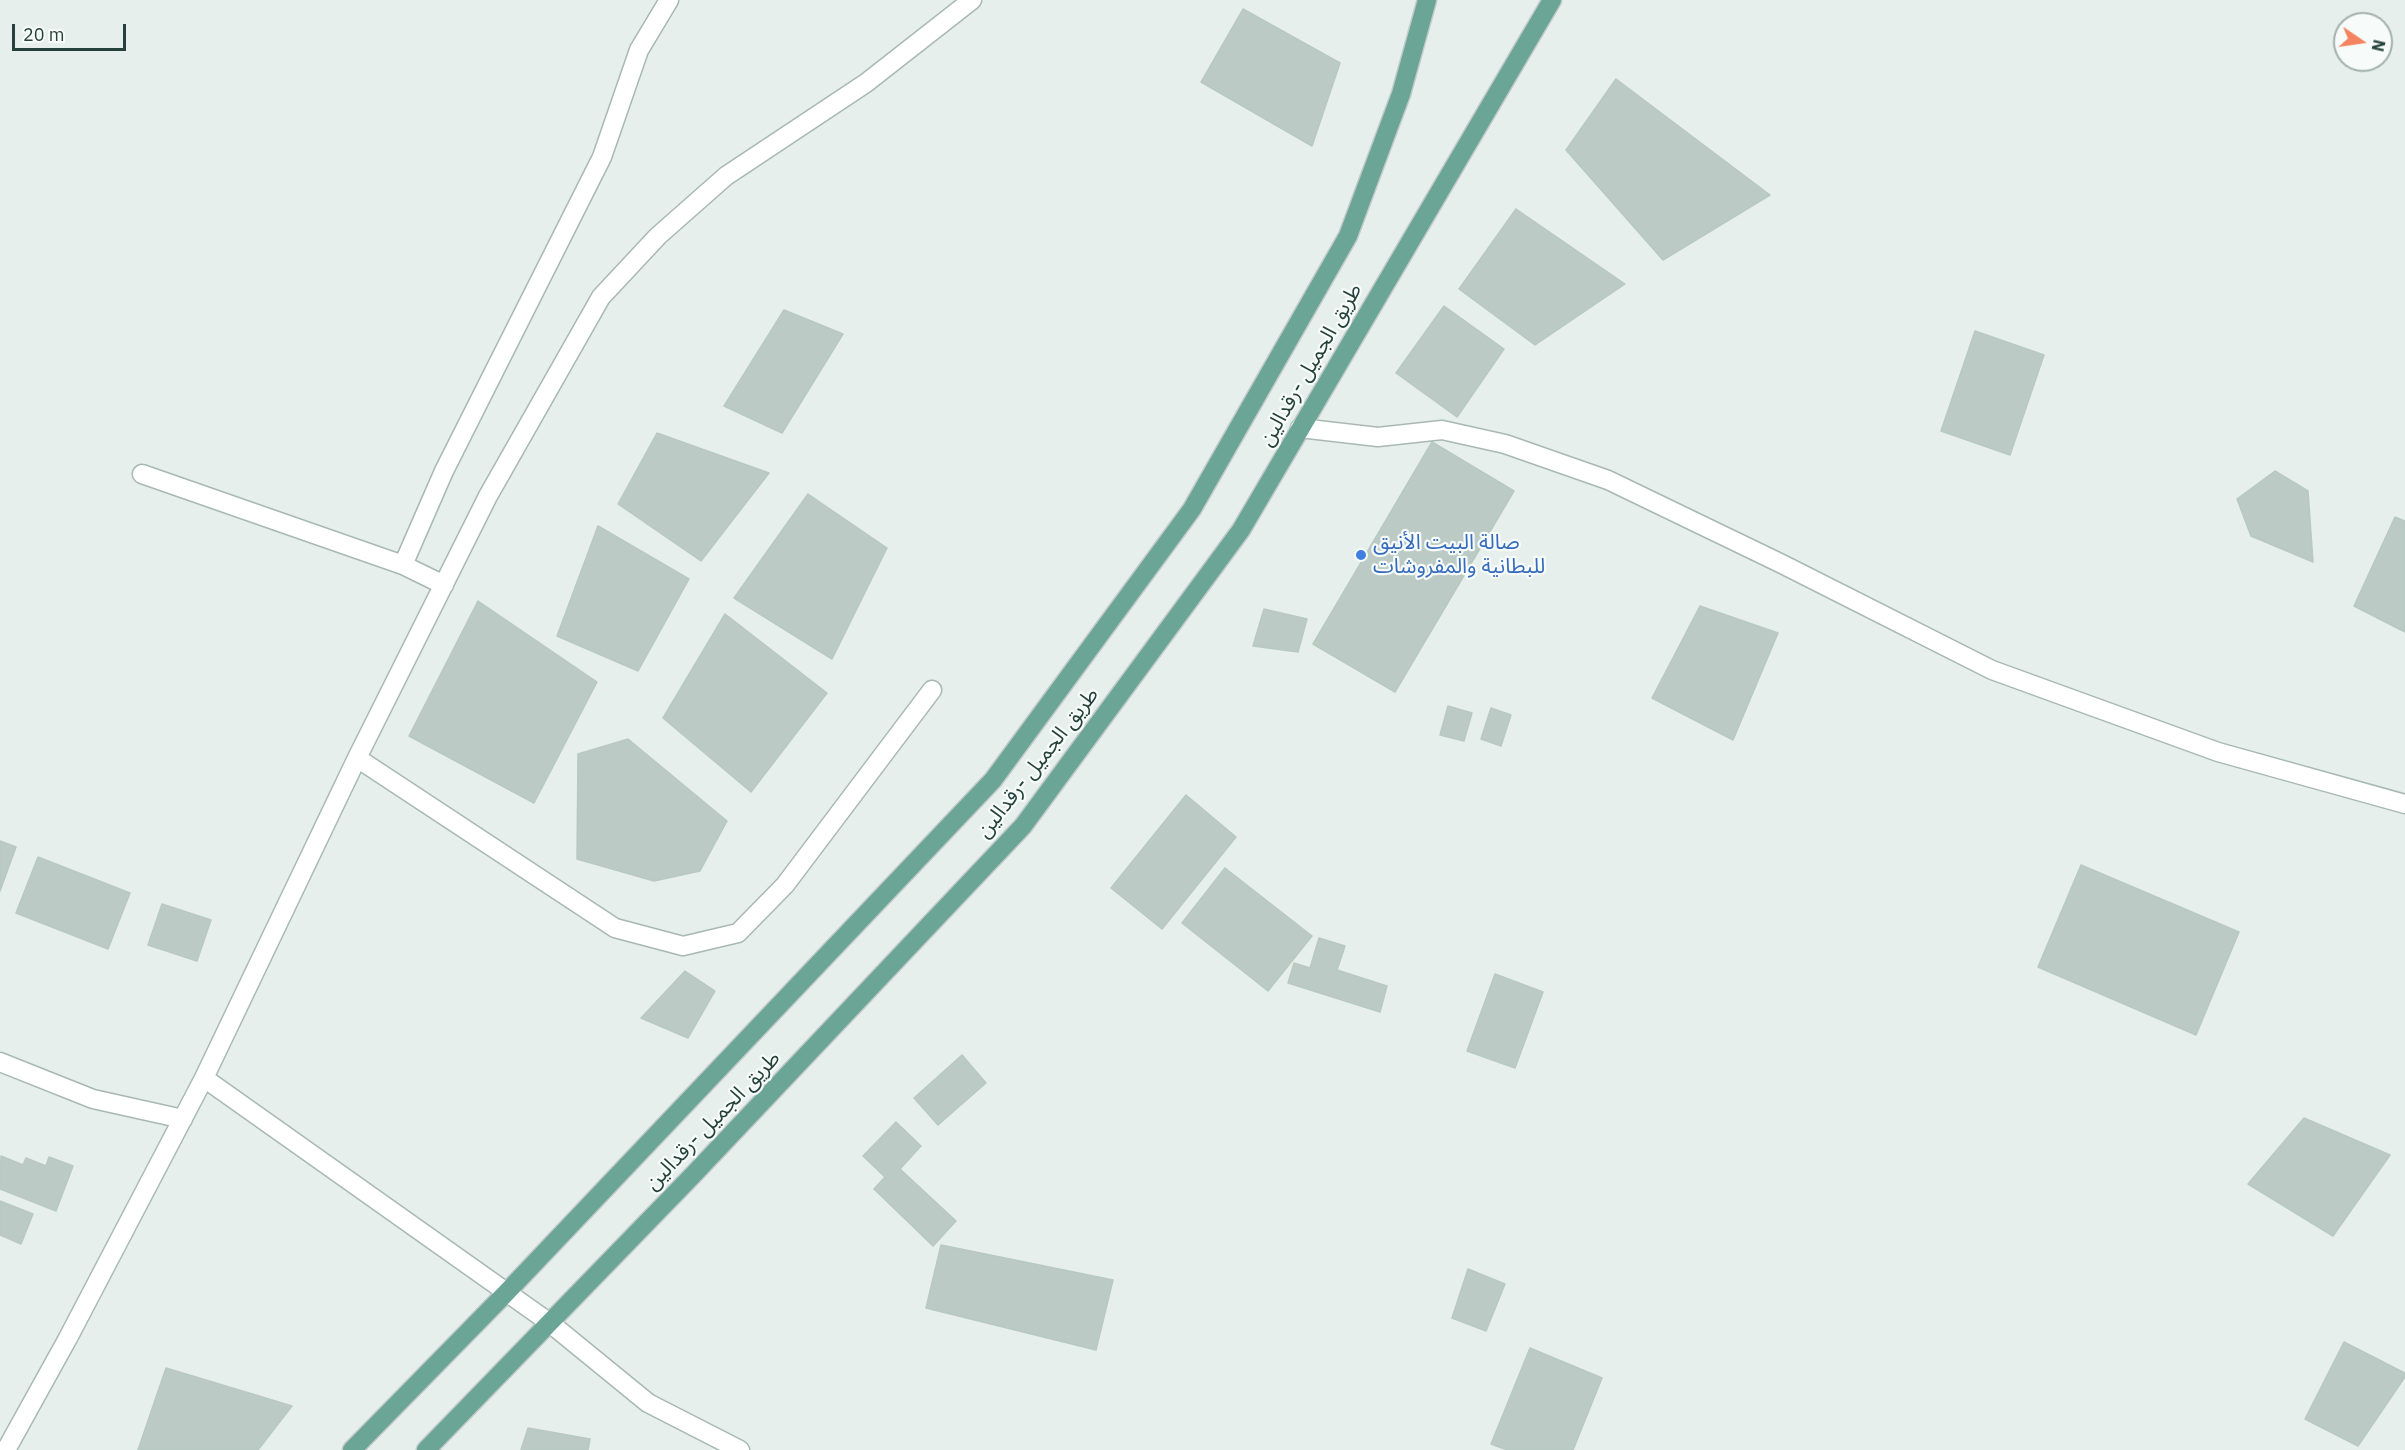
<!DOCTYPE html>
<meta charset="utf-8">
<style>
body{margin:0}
#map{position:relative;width:2405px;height:1450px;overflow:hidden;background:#e6efeb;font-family:"IBM Plex Sans",sans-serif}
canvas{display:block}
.north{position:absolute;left:2333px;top:12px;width:60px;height:60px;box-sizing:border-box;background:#f7fbf9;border:2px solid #a3b1ad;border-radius:50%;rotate:103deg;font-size:16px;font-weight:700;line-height:24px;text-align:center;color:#24423a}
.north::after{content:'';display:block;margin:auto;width:21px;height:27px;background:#f4845f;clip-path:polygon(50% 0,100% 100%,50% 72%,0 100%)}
.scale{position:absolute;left:12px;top:24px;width:114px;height:27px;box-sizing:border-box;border:3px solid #24423a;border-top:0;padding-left:8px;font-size:18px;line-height:21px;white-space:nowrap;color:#24423a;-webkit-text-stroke:4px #f7fbf9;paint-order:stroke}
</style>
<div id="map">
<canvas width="2405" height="1450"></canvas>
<div class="north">N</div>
<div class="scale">20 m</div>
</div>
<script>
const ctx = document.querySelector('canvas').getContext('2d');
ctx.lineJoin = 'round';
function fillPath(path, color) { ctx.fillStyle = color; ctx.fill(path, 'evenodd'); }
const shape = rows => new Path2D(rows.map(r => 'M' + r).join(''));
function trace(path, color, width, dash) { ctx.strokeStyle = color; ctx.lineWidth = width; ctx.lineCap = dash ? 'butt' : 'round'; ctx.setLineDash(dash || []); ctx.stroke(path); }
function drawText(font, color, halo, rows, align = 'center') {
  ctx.font = font + ' "IBM Plex Sans","Noto Sans Arabic",sans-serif'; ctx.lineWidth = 4.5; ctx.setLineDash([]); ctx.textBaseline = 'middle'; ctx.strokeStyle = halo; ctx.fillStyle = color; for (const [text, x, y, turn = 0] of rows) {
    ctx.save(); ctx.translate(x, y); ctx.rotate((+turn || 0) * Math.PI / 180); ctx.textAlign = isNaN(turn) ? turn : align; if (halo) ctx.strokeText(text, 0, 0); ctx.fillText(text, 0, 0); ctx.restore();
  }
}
const building = shape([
 [1243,9,1340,63,1312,146,1201,82,1243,9],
 [1616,79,1770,195,1663,260,1566,150,1616,79],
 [1516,209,1625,284,1535,345,1459,289,1516,209],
 [1444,306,1504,349,1457,417,1396,373,1444,306],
 [784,310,843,334,782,433,724,406,784,310],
 [1975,331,2044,355,2010,455,1941,431,1975,331],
 [657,433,769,473,701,561,618,504,657,433],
 [1432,442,1514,491,1395,692,1313,644,1432,442],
 [2275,471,2308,491,2313,562,2251,536,2237,499,2275,471],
 [808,494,887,548,832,659,734,598,808,494],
 [2395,517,2405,521,2405,632,2354,606,2395,517],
 [598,526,689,579,638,671,557,636,598,526],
 [478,601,597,682,534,803,409,736,478,601],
 [1700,606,1778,633,1733,740,1652,698,1700,606],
 [1264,609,1307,619,1298,652,1253,646,1264,609],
 [725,614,827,693,751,792,663,718,725,614],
 [1448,706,1472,713,1464,741,1440,735,1448,706],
 [1491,708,1511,715,1501,746,1481,739,1491,708],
 [628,739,727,821,700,871,654,881,577,859,578,754,628,739],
 [1186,795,1236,837,1162,929,1111,888,1186,795],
 [0,841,16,847,0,891,0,841],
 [38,857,130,893,108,949,16,913,38,857],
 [2081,865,2239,932,2196,1035,2038,967,2081,865],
 [1225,868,1312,936,1268,991,1182,923,1225,868],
 [162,904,211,920,197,961,148,945,162,904],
 [1319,938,1345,946,1337,970,1387,986,1380,1012,1288,983,1294,963,1310,968,1319,938],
 [685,971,715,991,688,1038,641,1018,685,971],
 [1495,974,1543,992,1515,1068,1467,1051,1495,974],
 [962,1055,986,1083,938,1125,914,1098,962,1055],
 [2304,1118,2390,1155,2333,1236,2248,1184,2304,1118],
 [896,1122,921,1146,900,1169,956,1221,933,1246,874,1189,885,1177,863,1156,896,1122],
 [1,1156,23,1165,26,1158,46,1166,49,1157,73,1166,56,1211,0,1189,1,1156],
 [0,1201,33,1214,21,1244,0,1235,0,1201],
 [941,1245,1113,1280,1096,1350,926,1308,941,1245],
 [1468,1269,1505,1284,1486,1331,1452,1318,1468,1269],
 [2344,1342,2405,1373,2405,1377,2358,1446,2305,1419,2344,1342],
 [1530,1348,1602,1378,1573,1450,1507,1450,1491,1444,1530,1348],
 [166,1368,292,1406,258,1450,138,1450,166,1368],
 [528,1428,590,1439,588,1450,521,1450,528,1428]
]);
fillPath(building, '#bbcac4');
trace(building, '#b8c9c2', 1.5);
const street = shape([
 [1300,428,1378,437,1442,430,1505,444,1608,480,1782,564,1992,670,2218,752,2405,804],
 [142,474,403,565,444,585],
 [403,565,444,471,602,157,639,50,669,0],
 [357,758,615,928,683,946,738,933,785,885,932,690],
 [0,1062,93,1099,183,1119],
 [204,1078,550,1323,648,1403,740,1450],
 [6,1450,68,1338,204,1078,357,758,488,496,601,297,658,236,726,176,866,83,972,0]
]);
const primary = shape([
 [352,1450,506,1293,993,780,1192,509,1348,236,1401,94,1427,0],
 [426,1450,692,1176,1023,826,1241,530,1552,0]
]);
trace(street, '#a8b8b2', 21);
trace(primary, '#c2cac8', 21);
trace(street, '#fff', 18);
trace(primary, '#6aa596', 18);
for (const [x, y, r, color] of [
 [1361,555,6,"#3f7fe0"]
]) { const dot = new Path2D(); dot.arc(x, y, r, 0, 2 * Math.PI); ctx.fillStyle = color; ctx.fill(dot); trace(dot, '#f7fbf9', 2); }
drawText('21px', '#24423a', '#f7fbf9', [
 ["طريق الجميل -رقدالين",1311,365,-60],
 ["طريق الجميل -رقدالين",1038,763,-52],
 ["طريق الجميل -رقدالين",713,1121,-46]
]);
drawText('21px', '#366cbe', '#f7fbf9', [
 ["صالة البيت الأنيق",1373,543],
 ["للبطانية والمفروشات",1373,567]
], 'left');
</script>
